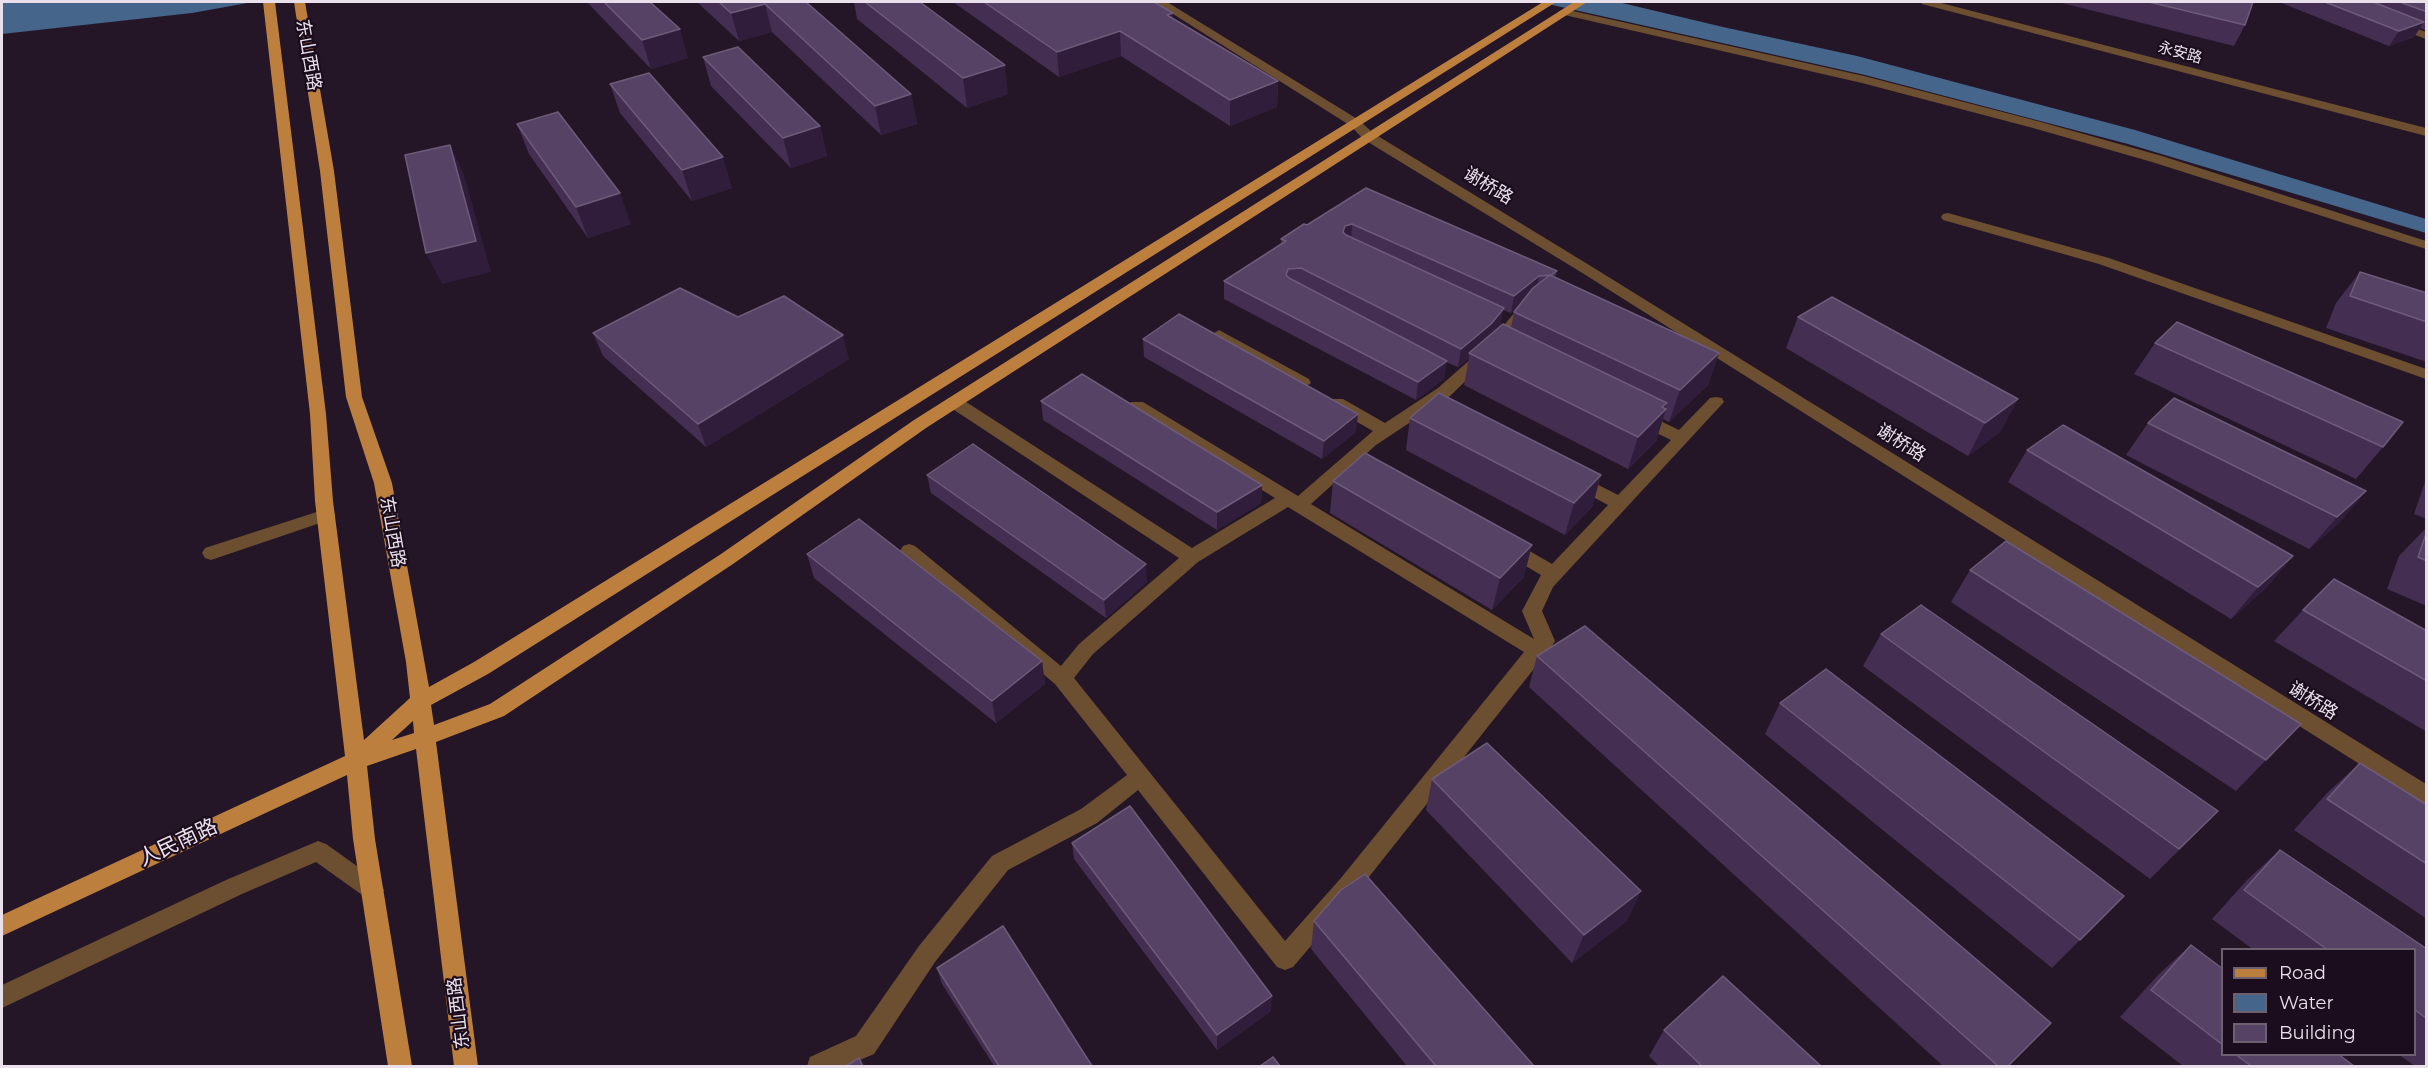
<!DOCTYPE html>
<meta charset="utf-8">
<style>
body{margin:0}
#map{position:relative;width:2428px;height:1068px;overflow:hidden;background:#241627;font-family:Montserrat,sans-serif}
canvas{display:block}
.frame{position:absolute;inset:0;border:3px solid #e9e0eb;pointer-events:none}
.legend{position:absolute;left:2221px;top:948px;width:195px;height:108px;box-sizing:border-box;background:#1b0d1e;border:2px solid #6d6170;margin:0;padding:8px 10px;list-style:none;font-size:18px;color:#e9e0eb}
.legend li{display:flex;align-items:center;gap:12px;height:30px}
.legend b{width:30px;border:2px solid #6d6170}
</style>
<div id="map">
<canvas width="2428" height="1068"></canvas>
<div class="frame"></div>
<ul class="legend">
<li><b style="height:8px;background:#bd7f3e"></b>Road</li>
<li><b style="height:16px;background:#46658b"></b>Water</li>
<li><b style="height:16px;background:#564264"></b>Building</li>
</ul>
</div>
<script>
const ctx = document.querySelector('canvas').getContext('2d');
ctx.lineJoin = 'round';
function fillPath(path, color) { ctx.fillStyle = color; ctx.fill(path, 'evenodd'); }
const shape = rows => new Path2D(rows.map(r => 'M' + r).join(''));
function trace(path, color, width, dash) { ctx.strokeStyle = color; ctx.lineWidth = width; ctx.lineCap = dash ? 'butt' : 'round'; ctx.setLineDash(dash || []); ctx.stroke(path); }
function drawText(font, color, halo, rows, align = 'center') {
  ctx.font = font + ' Montserrat,"Noto Sans SC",sans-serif'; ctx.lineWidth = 4.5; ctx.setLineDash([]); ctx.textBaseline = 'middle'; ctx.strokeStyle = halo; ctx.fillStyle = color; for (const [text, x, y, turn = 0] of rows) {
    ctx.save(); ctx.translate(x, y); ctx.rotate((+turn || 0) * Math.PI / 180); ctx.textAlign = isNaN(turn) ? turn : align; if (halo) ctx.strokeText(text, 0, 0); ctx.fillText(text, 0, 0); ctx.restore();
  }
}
fillPath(shape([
 [2,2,253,2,192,13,2,34],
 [1539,2,1618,2,1723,27,1857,56,2135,130,2426,219,2426,233,2128,144,1865,75]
]), '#46658b');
fillPath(shape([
 [1154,2,1167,2,1359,120,1373,133,1594,268,2426,784,2426,804,2418,801,1584,274,1363,139,1351,126,1154,2],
 [1920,2,1937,2,2426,128,2426,136,1922,4,1920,2],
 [1564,9,1864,76,2041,122,2162,156,2426,241,2426,249,2152,162,2033,128,1862,83,1560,14,1558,12,1564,9],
 [2395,21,2426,32,2426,39,2391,26,2389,24,2395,21],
 [1948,213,2109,258,2426,369,2426,379,2099,264,1943,220,1941,217,1943,214,1948,213],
 [1529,303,1537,308,1534,311,1525,318,1499,349,1450,396,1376,445,1311,504,1534,639,1522,611,1541,575,1502,552,1499,547,1502,542,1508,540,1514,542,1552,564,1608,505,1569,484,1566,480,1569,476,1581,476,1618,495,1671,440,1634,422,1632,418,1634,414,1646,414,1679,430,1710,398,1716,397,1722,398,1724,402,1553,587,1542,611,1555,641,1552,646,1357,892,1293,967,1285,970,1277,967,1138,790,1097,823,1008,870,935,962,874,1054,846,1066,807,1066,810,1057,856,1036,919,946,992,856,1081,809,1127,775,1055,684,903,556,900,551,903,546,909,544,915,546,1061,666,1079,644,1179,558,948,406,946,402,948,398,960,398,1192,548,1275,498,1131,410,1129,406,1131,402,1143,402,1298,496,1373,431,1331,407,1329,403,1331,399,1343,399,1385,423,1438,388,1489,343,1515,312,1529,303],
 [1288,507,1524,652,1341,878,1285,941,1074,678,1093,654,1198,562,1288,507],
 [1219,330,1309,379,1311,383,1303,388,1297,387,1214,338,1211,335,1219,330],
 [326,509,332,511,335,515,332,519,211,560,205,558,202,553,205,548,326,509],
 [318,841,326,844,381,883,384,890,381,897,373,900,365,897,316,862,242,894,2,1008,2,985,226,880,318,841]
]), '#6c4e31');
fillPath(shape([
 [263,2,275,2,326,414,333,501,364,740,410,698,406,662,374,483,346,397,320,171,294,2,305,2,334,171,362,397,392,483,429,687,474,662,1543,2,1556,2,488,674,431,705,434,725,490,704,721,554,914,420,1574,2,1587,2,926,428,733,564,504,716,436,742,478,1066,454,1066,416,749,367,766,375,839,412,1066,388,1066,353,839,347,775,2,936,2,915,345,756,315,501,310,414,263,2],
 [413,721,414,733,392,740,413,721]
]), '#bd7f3e');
fillPath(shape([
 [587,2,650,2,688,58,651,69],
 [697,2,808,2,807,3,911,94,917,124,881,135,772,32,739,41],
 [854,2,920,2,1008,94,967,108,857,19],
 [953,2,1154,2,1173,13,1173,19,1278,81,1277,107,1230,126,1121,56,1059,77],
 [2058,2,2248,2,2245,25,2234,46],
 [2279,2,2427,2,2427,31,2420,28,2414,37,2389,46],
 [703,57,820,126,827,156,791,168,711,86],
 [610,84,732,188,692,201,620,113],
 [517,124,631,224,588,238,529,154],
 [1366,188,1557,271,1555,277,1719,353,1708,385,1669,422,1663,419,1656,441,1628,469,1464,385,1469,358,1458,367,1446,362,1444,379,1416,400,1224,299,1224,281,1281,245,1281,239,1307,225],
 [1517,308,1514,312,1511,328,1500,326,1503,310,1511,313],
 [2360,272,2427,293,2427,362,2326,328,2336,303],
 [738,317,849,359,706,447,603,356,593,333],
 [1798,317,2018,399,2000,432,1968,456,1786,348],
 [1143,339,1356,432,1322,459,1144,357],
 [2155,343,2383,447,2356,479,2134,374],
 [1041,401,1262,485,1261,503,1217,530,1043,420],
 [1410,418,1601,475,1592,507,1565,535,1406,450],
 [2148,423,2366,491,2339,523,2309,549,2126,455],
 [2027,450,2293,556,2266,588,2231,619,2008,482],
 [927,475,1147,582,1106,618,931,493],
 [1333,481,1524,577,1492,610,1330,513],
 [2427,481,2427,519,2414,514,2425,482],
 [2427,527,2427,606,2387,589,2399,556],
 [807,554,1042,661,1045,684,996,723,814,578],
 [1970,570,2266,760,2236,791,1951,602],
 [2303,610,2427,631,2427,732,2274,641],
 [1881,634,2218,811,2150,879,1863,666],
 [1537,656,2008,1066,1943,1066,1529,687],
 [1780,703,2124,896,2052,968,1765,734],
 [2360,763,2427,805,2427,919,2294,830,2327,793],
 [1432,779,1628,920,1572,963,1426,810],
 [1072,843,1271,1011,1217,1050,1074,859],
 [2280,850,2427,949,2427,1066,2415,1066,2398,1054,2415,1054,2415,950,2254,950,2212,919,2248,879],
 [1314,921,1534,1066,1407,1066,1311,949],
 [2191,945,2223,969,2223,1054,2338,1054,2354,1066,2183,1066,2120,1017,2159,974],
 [937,968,1092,1066,994,1066,942,984],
 [1664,1030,1821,1066,1659,1066,1649,1056]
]), '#442f53');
fillPath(shape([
 [765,4,772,32,739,41,731,13],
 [1173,13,1174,37,1167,15],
 [2424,22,2414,37,2389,46,2399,31],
 [680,29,688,58,651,69,642,40],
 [1120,31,1121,56,1059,77,1057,52],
 [1005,65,1008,94,967,108,963,78],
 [1278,81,1277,107,1230,126,1230,100],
 [911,94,917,124,881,135,875,106],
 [820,126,827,156,791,168,783,138],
 [450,145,464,175,491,272,442,284,426,253],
 [723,157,732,188,692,201,682,170],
 [620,193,631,224,588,238,576,207],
 [1352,224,1351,242,1343,232,1345,226],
 [1539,276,1536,293,1511,313,1514,296],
 [1504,308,1500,326,1469,353,1469,358,1458,367,1461,349],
 [843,335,849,359,706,447,698,424],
 [1719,353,1708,385,1669,422,1680,390],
 [1447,361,1444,379,1416,400,1418,382],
 [2018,399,2000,432,1968,456,1985,423],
 [1667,403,1664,411,1666,409,1656,441,1628,469,1638,437],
 [1358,414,1356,432,1322,459,1324,441],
 [1601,475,1592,507,1565,535,1574,503],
 [1262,485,1261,503,1217,530,1217,512],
 [2366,491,2339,523,2309,549,2337,517],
 [1532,545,1524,577,1492,610,1500,578],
 [2293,556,2266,588,2231,619,2258,587],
 [1146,564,1147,582,1106,618,1104,600],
 [1042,661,1045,684,996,723,992,701],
 [1641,891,1628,920,1572,963,1584,935],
 [2124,896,2096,925,2052,968],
 [1272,996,1271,1011,1217,1050,1217,1035]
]), '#301d3b');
const building = shape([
 [604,2,650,2,680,29,642,40,604,2],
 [719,2,806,2,911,94,875,106,765,4,731,13,719,2],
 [865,2,920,2,1005,65,963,78,865,2],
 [984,2,1154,2,1173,13,1167,15,1278,81,1230,100,1120,31,1057,52,984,2],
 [2149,2,2253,2,2245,25,2149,2],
 [2325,2,2373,2,2424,22,2399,31,2325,2],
 [2400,2,2427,2,2427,12,2400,2],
 [738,47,820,126,783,138,703,57,738,47],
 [649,73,723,157,682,170,610,84,649,73],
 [558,112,620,193,576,207,517,124,558,112],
 [450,145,476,241,426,253,405,155,450,145],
 [1366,188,1557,271,1551,275,1539,276,1514,296,1352,224,1345,226,1343,232,1346,235,1504,308,1491,324,1461,349,1301,268,1288,269,1286,275,1289,278,1447,361,1418,382,1224,281,1286,241,1281,239,1304,224,1307,225,1366,188],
 [2360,272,2427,293,2427,322,2350,296,2360,272],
 [1550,275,1719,353,1680,390,1514,312,1533,288,1550,275],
 [680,288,738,317,784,296,843,335,698,424,593,333,680,288],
 [1832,297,2018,399,1985,423,1798,317,1832,297],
 [1179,314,1358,414,1324,441,1143,339,1179,314],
 [2177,322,2403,422,2383,447,2155,343,2177,322],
 [1503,324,1667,403,1662,407,1666,409,1638,437,1469,353,1503,324],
 [1082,374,1262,485,1217,512,1041,401,1082,374],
 [1439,393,1601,475,1574,503,1410,418,1439,393],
 [2174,398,2366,491,2337,517,2148,423,2174,398],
 [2063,425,2293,556,2258,587,2027,450,2063,425],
 [973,444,1146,564,1104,600,927,475,973,444],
 [1365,453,1532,545,1500,578,1333,481,1365,453],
 [859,519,1042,661,992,701,807,554,859,519],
 [2427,531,2427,561,2418,557,2427,531],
 [2006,541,2301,724,2266,760,1970,570,2006,541],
 [2334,579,2427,631,2427,681,2303,610,2334,579],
 [1921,605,2218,811,2179,849,1881,634,1921,605],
 [1585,626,2051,1023,2008,1066,1998,1066,1537,656,1585,626],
 [1826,669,2124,896,2080,940,1780,703,1826,669],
 [1487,743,1641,891,1584,935,1432,779,1487,743],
 [2360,763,2427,805,2427,864,2327,799,2360,763],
 [1130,806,1272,996,1217,1035,1072,843,1130,806],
 [2280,850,2427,949,2427,1019,2415,1010,2415,950,2328,950,2244,890,2280,850],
 [1365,874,1534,1066,1436,1066,1314,921,1341,890,1365,874],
 [1003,926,1092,1066,999,1066,937,968,1003,926],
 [2191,945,2223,969,2223,1045,2151,990,2191,945],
 [1723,976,1821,1066,1702,1066,1664,1030,1723,976],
 [2235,1054,2338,1054,2354,1066,2251,1066,2235,1054],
 [1273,1057,1280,1066,1260,1066,1273,1057],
 [859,1058,863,1066,846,1066,859,1058]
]);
fillPath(building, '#564264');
trace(building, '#6d5b79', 1.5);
drawText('15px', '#e9e0eb', '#1b0d1e', [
 ["永安路",2180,53,15]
]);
drawText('18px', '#e9e0eb', '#1b0d1e', [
 ["东山西路",308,55,80],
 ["谢桥路",1488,186,31],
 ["谢桥路",1901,443,32],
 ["东山西路",392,532,80],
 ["谢桥路",2313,701,32],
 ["东山西路",459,1013,-97]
]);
drawText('21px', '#e9e0eb', '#1b0d1e', [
 ["人民南路",178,843,-25]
]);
</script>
